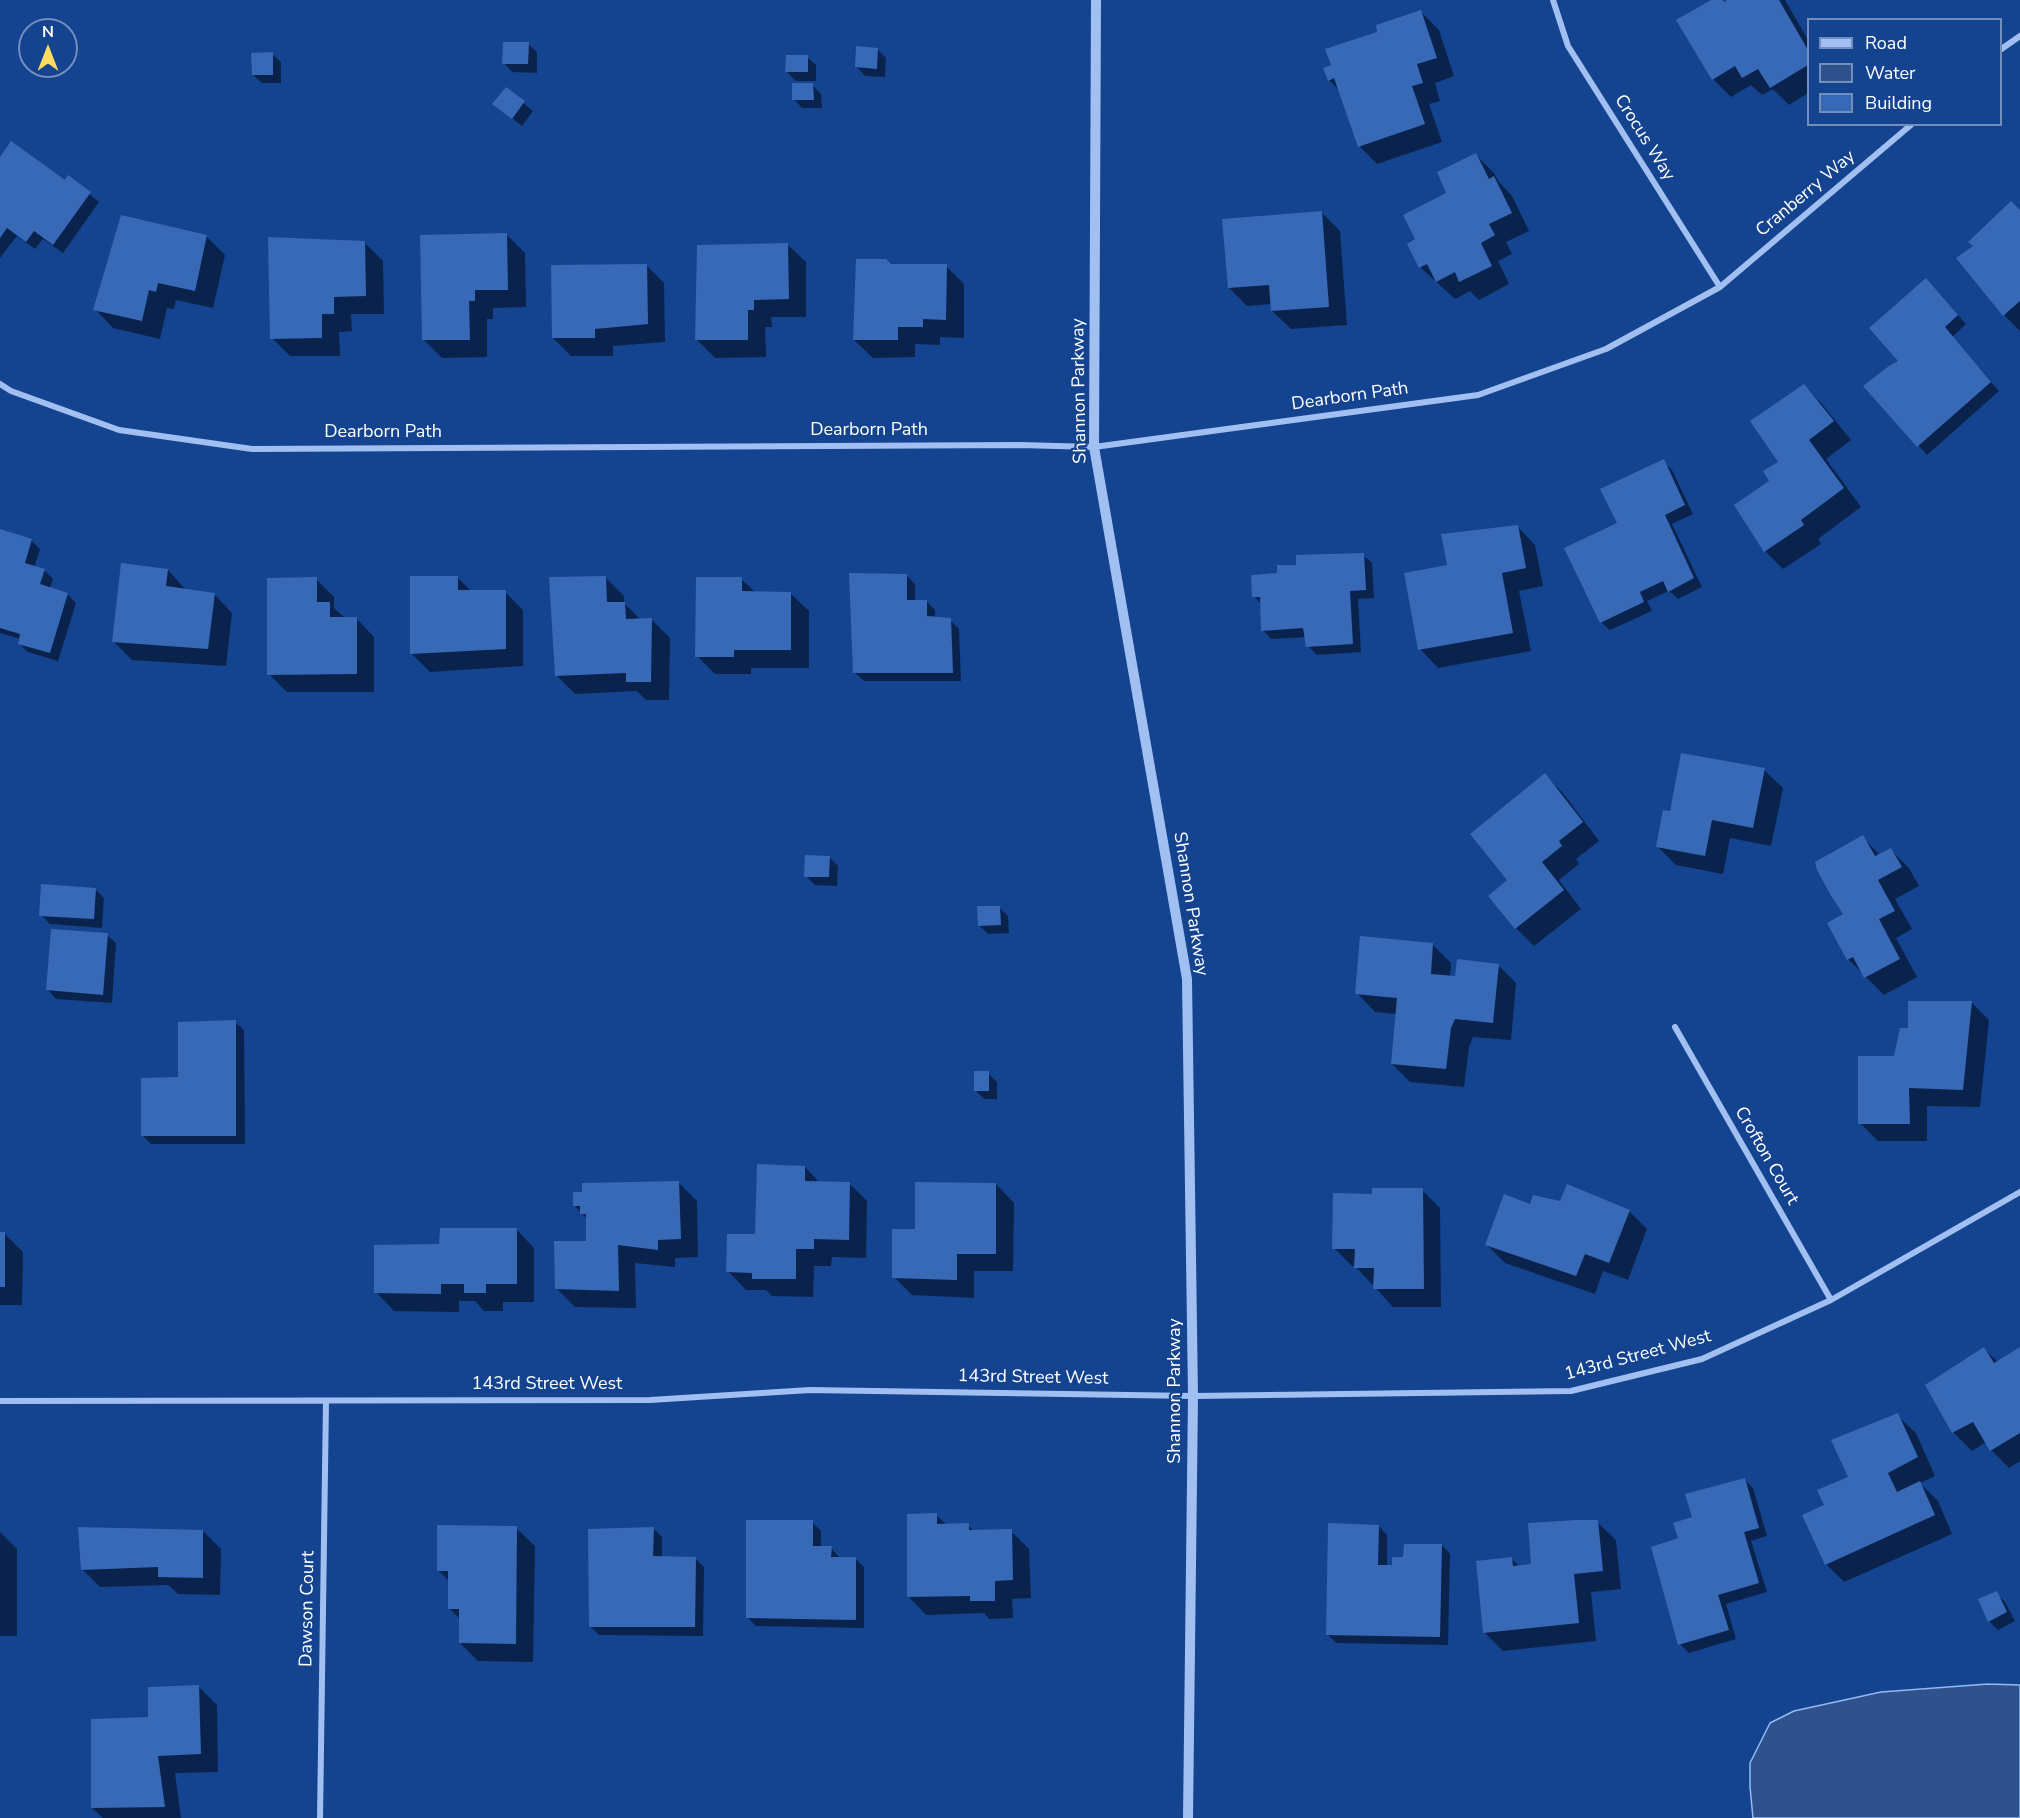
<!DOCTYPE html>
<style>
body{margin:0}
#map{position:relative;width:2020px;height:1818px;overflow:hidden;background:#144390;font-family:"Nunito Sans",sans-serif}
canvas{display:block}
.legend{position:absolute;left:1807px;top:18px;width:195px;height:108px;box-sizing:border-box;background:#144390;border:2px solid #728ebc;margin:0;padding:8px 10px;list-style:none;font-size:18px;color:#fff}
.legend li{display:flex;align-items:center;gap:12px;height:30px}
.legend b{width:30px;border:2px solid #728ebc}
.north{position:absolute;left:18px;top:18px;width:60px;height:60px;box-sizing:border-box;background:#144390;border:2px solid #728ebc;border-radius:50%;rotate:0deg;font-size:16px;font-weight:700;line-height:24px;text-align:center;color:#fff}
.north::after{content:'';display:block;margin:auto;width:21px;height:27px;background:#ffdb60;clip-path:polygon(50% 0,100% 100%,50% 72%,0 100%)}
</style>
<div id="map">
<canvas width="2020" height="1818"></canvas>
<ul class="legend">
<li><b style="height:8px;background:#a1c0f1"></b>Road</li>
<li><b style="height:16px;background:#30528c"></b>Water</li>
<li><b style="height:16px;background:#3869b7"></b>Building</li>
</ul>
<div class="north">N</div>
</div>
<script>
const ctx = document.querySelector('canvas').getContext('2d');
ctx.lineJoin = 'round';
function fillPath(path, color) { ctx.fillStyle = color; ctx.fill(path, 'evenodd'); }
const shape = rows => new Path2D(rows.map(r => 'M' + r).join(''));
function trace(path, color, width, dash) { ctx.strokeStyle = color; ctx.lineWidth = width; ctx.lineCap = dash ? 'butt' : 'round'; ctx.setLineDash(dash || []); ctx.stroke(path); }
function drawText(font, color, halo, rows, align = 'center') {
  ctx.font = font + ' "Nunito Sans",sans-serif'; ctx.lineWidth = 4.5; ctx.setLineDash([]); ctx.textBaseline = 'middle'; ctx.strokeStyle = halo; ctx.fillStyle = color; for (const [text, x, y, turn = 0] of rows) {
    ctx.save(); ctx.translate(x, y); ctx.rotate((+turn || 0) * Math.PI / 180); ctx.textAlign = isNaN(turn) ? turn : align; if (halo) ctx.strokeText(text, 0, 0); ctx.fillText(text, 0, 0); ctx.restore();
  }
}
const water = shape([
 [1988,1684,2020,1685,2020,1818,1753,1818,1750,1787,1750,1763,1770,1723,1794,1711,1881,1692,1988,1684]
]);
fillPath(water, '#30528c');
trace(water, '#93baf4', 1.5);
fillPath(shape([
 [1714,0,1723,0,1726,3,1730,0,1785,0,1808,40,1808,93,1789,105,1773,89,1762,95,1751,85,1731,97,1713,79],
 [1421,12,1439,30,1454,76,1435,83,1440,101,1429,104,1442,142,1377,164,1359,146,1341,92,1329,80,1379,33],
 [528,44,537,52,537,73,512,72,504,63],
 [877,49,886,58,885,77,865,76,857,67],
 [272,54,281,62,281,83,262,83,253,75],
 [807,57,816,65,816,81,796,81,787,72],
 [812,85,821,94,822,108,802,108,794,99],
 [506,89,533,111,522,126,494,104],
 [1476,155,1494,173,1499,182,1512,196,1529,231,1506,242,1512,254,1498,261,1509,284,1479,300,1470,291,1455,299,1420,267,1417,240],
 [0,160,65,182,68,177,99,202,63,253,43,239,35,249,17,236,0,258],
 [2020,212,2020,331,2004,315],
 [1322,213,1340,231,1347,325,1291,329,1272,311,1272,304,1247,306,1229,288],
 [122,217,207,237,225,255,213,308,176,300,174,309,167,308,160,339,113,328,95,309],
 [507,235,525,253,526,307,493,308,493,319,487,319,487,357,442,358,424,340],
 [365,243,383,261,384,314,351,314,352,331,339,332,340,356,290,356,272,338],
 [787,244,806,262,806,317,771,317,772,327,765,327,766,357,715,358,697,340],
 [646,265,664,283,665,342,613,346,613,356,571,356,553,338],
 [891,265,946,266,964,284,964,338,940,337,940,345,915,344,915,357,873,358,854,340],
 [1935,289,1966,324,1952,337,1999,391,1927,455,1865,386,1900,362],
 [1804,386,1822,404,1851,440,1826,459,1861,507,1818,539,1821,544,1783,569,1765,551,1771,481,1780,462],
 [1663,461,1672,470,1693,514,1672,524,1702,587,1678,599,1669,591,1647,601,1652,611,1610,630,1601,622,1619,524],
 [1517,526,1535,545,1543,586,1519,591,1531,651,1438,668,1420,649],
 [0,530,31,540,40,549,34,568,44,570,53,579,50,588,67,594,76,603,58,661,28,652,19,643,20,639,0,633],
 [1363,555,1372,563,1374,598,1358,599,1361,652,1317,655,1308,646,1306,637,1271,639,1263,630,1261,604,1254,596,1278,575,1298,566],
 [168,570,186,590,214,594,232,613,226,666,132,660,114,642],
 [907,576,915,584,915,602,927,602,935,610,935,618,950,620,959,629,961,681,864,681,855,673],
 [457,577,472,592,505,592,523,610,523,666,430,672,412,654],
 [606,578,624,596,624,603,641,620,652,620,670,638,669,700,646,700,637,691,575,694,557,676],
 [316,579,334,597,334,608,345,618,356,618,374,637,374,692,287,692,269,674],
 [741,579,755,592,790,593,809,611,809,668,751,668,751,674,715,674,697,656],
 [1764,770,1783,788,1771,846,1730,838,1723,874,1676,865,1658,847,1671,813],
 [1545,775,1563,793,1599,841,1576,859,1579,864,1559,880,1581,909,1534,946,1516,928,1509,881],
 [1862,837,1880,855,1891,850,1909,868,1919,886,1895,899,1912,929,1896,938,1917,977,1884,995,1848,959,1845,914],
 [829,857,838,866,837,886,815,885,806,876],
 [95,889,104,898,102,928,50,924,41,915],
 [999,907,1008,916,1009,933,988,934,979,925],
 [107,935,116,943,112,1003,56,999,48,990],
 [1433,945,1451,963,1450,977,1456,978,1498,965,1516,983,1511,1040,1473,1037,1469,1047,1464,1087,1410,1082,1392,1064,1397,1014,1375,1012,1357,993],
 [1971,1002,1989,1020,1980,1107,1927,1106,1927,1141,1878,1141,1860,1123,1910,1030],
 [235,1022,244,1030,245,1144,151,1144,142,1135,179,1079],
 [988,1073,997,1082,997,1099,984,1099,975,1090],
 [805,1167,820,1183,849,1183,867,1201,866,1258,832,1257,831,1266,814,1266,813,1297,772,1296,766,1290,746,1290,728,1271,757,1236],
 [678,1182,697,1201,698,1257,675,1258,675,1267,635,1263,636,1308,575,1307,557,1289,588,1242,587,1219,575,1206],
 [996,1184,1014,1203,1013,1271,974,1271,974,1298,912,1295,894,1277,916,1231],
 [1422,1190,1440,1208,1441,1307,1393,1307,1355,1266,1352,1266,1334,1248,1374,1195],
 [1561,1203,1629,1211,1647,1229,1628,1280,1603,1271,1595,1294,1505,1263,1487,1245,1531,1206],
 [516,1229,534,1248,534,1302,503,1302,503,1311,484,1311,475,1301,459,1301,459,1312,394,1311,376,1292,440,1245],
 [0,1234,5,1234,23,1252,22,1305,0,1305],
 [1984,1349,1998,1362,2020,1349,2020,1461,2009,1468,1991,1450,1986,1442,1972,1451,1954,1433,1927,1385],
 [1897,1415,1916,1433,1935,1476,1920,1483,1938,1501,1952,1534,1844,1582,1826,1564,1826,1506],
 [1744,1479,1753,1488,1767,1536,1751,1541,1767,1592,1726,1604,1736,1639,1689,1653,1680,1644,1694,1518],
 [936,1515,947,1525,968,1525,975,1532,1011,1531,1029,1549,1031,1598,1012,1599,1013,1618,989,1619,984,1613,926,1615,908,1596],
 [812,1522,821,1531,821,1548,831,1548,840,1558,855,1558,864,1567,864,1628,756,1626,747,1617],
 [1597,1522,1616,1540,1621,1589,1591,1592,1596,1641,1503,1651,1485,1633,1512,1559,1520,1567,1533,1565],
 [1379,1526,1387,1535,1387,1566,1393,1567,1405,1558,1442,1545,1450,1554,1448,1645,1336,1643,1327,1634],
 [516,1528,535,1546,533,1662,478,1661,460,1643,460,1619,449,1608,450,1582,438,1570],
 [653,1528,662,1537,662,1557,695,1558,704,1567,703,1636,599,1635,590,1626],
 [203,1531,221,1549,220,1595,178,1594,168,1585,100,1587,82,1569],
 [0,1532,17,1549,17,1636,0,1636],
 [1996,1593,2005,1602,2015,1621,1998,1630,1989,1621],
 [199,1687,217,1705,218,1772,175,1773,181,1818,103,1818,92,1808]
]), '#0007');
fillPath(shape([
 [1711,0,1723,0,1724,2,1727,0,1779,0,1808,50,1808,65,1770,88,1758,69,1742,78,1735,66,1712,80,1676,20],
 [1421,10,1437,58,1417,64,1423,83,1412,86,1425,124,1358,147,1334,78,1328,81,1323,68,1331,65,1325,49,1377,32,1376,25],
 [503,42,529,42,528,64,502,64],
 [856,46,878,48,877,69,855,67],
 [273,52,273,75,252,75,251,53],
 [786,55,808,55,808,72,785,72],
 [792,83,813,83,814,100,792,100],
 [506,87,525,101,512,119,492,104],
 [11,141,65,180,68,175,91,192,53,245,34,231,26,242,7,228,0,238,0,157],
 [1476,153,1489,179,1494,176,1512,213,1489,224,1495,235,1481,243,1492,266,1459,282,1455,272,1436,282,1427,264,1419,268,1407,244,1415,239,1403,215,1446,193,1437,172],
 [2011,201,2020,210,2020,301,2003,316,1956,258,1973,246,1968,242],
 [1322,211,1329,307,1271,311,1269,285,1228,288,1222,219],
 [121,215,207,235,195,291,158,283,156,292,149,290,142,321,93,310],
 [507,233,508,290,475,290,475,301,469,301,470,340,422,340,420,235],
 [268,237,365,241,366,296,334,297,334,314,322,314,322,338,270,339],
 [788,243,789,299,754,300,754,310,748,310,748,340,695,340,697,245],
 [856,259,886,259,891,264,947,264,946,320,923,319,923,327,898,327,898,340,853,340],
 [647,264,648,324,595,329,595,338,552,338,551,265],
 [1926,278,1958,315,1945,327,1991,382,1917,447,1863,386,1889,366,1898,361,1869,328],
 [1804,384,1834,421,1809,440,1844,488,1801,520,1804,525,1764,552,1734,505,1769,481,1763,471,1778,462,1750,421],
 [1664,459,1685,505,1665,515,1694,578,1668,592,1663,581,1640,592,1644,602,1600,623,1564,548,1617,523,1600,489],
 [1518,525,1526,568,1502,573,1513,633,1418,650,1404,573,1447,565,1441,534],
 [0,529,32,539,25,563,45,569,40,584,68,593,50,653,18,644,20,634,0,628],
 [1364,553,1366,590,1350,591,1353,644,1306,647,1303,628,1261,631,1260,597,1252,597,1251,575,1277,573,1277,565,1296,565,1296,555],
 [121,563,168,569,166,586,215,593,208,649,112,642],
 [849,573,907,574,907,600,927,600,927,616,951,618,953,673,853,673],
 [410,576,458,576,458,590,506,590,506,649,410,654],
 [606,576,607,602,625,602,626,619,652,618,651,682,626,682,626,673,555,676,549,577],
 [317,577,317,602,330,602,330,617,357,617,357,674,267,675,267,578],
 [696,577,742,577,742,591,791,592,791,650,734,650,734,657,695,657],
 [1681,753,1765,768,1753,828,1712,820,1705,856,1656,847,1663,810,1670,811],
 [1545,773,1583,822,1559,841,1562,846,1542,862,1564,890,1515,929,1488,896,1507,880,1470,834],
 [1863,835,1875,856,1891,848,1902,867,1878,880,1895,911,1879,919,1900,959,1864,978,1853,957,1847,960,1827,923,1843,914,1830,894,1817,870,1815,862],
 [805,855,830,856,829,877,804,877],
 [41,884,96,888,94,919,39,916],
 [977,906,1000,906,1001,925,978,926],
 [51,929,108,933,103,995,46,990],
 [1360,936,1433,943,1431,974,1455,976,1457,959,1499,964,1493,1023,1455,1019,1451,1028,1446,1069,1391,1064,1397,998,1355,994],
 [1908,1001,1972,1001,1963,1090,1909,1088,1910,1124,1858,1124,1858,1056,1894,1056,1900,1028,1908,1028],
 [236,1020,236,1136,141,1136,141,1078,178,1077,178,1022],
 [974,1071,989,1071,989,1091,974,1091],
 [757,1164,805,1166,805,1181,850,1182,849,1240,814,1239,814,1249,796,1249,796,1279,752,1279,752,1273,726,1272,727,1234,755,1234],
 [679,1181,681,1239,658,1240,658,1250,618,1245,619,1291,555,1289,554,1241,586,1241,586,1214,580,1214,580,1206,573,1206,573,1192,582,1192,582,1183],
 [915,1182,996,1183,996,1254,957,1254,957,1280,892,1278,892,1229,915,1229],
 [1567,1184,1630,1210,1609,1263,1585,1254,1576,1276,1485,1245,1504,1194,1530,1204,1533,1195,1560,1201],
 [1372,1188,1423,1188,1424,1289,1373,1289,1374,1268,1354,1268,1355,1249,1332,1249,1333,1193,1372,1194],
 [440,1228,517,1228,517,1284,486,1284,486,1293,464,1293,464,1284,441,1284,441,1294,374,1293,374,1245,439,1244],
 [0,1232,5,1232,5,1287,0,1287],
 [1984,1347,1994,1363,2020,1347,2020,1433,1990,1451,1973,1422,1952,1433,1925,1385],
 [1898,1413,1918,1457,1888,1473,1897,1492,1920,1481,1935,1515,1825,1565,1802,1515,1824,1505,1817,1490,1848,1477,1831,1440],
 [1745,1478,1759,1528,1744,1532,1759,1583,1718,1595,1729,1630,1678,1645,1651,1547,1678,1538,1673,1523,1692,1517,1685,1494],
 [937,1513,937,1524,969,1523,969,1530,1012,1529,1013,1580,995,1581,995,1601,970,1601,970,1596,907,1597,907,1514],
 [746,1520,813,1520,813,1546,832,1546,831,1557,856,1557,856,1620,746,1618],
 [1576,1520,1598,1520,1603,1571,1574,1574,1579,1623,1483,1633,1476,1561,1512,1557,1513,1566,1531,1564,1528,1523],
 [1328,1523,1379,1525,1378,1565,1392,1565,1392,1557,1403,1557,1404,1544,1442,1544,1440,1637,1326,1635],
 [437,1525,517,1526,516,1644,459,1643,459,1609,448,1609,448,1571,437,1571],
 [78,1527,203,1530,203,1578,158,1577,158,1567,81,1570],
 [654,1527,653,1556,696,1557,695,1627,589,1627,588,1529],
 [1997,1591,2007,1612,1988,1622,1978,1599],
 [199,1685,201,1754,158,1756,165,1807,91,1808,91,1719,148,1717,148,1687]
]), '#3869b7');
trace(shape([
 [1553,0,1568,46,1720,287],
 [2000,50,2020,36],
 [0,384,11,391,119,430,252,449,1019,445,1094,447,1478,395,1606,349,1720,287,1912,124],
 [1675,1027,1831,1300],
 [0,1401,650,1400,810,1390,1193,1396,1571,1391,1702,1359,1831,1300,2020,1192],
 [320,1818,326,1401]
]), '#a1c0f1', 6);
trace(shape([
 [1096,0,1094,447,1187,979,1193,1396,1188,1818]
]), '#a1c0f1', 10);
drawText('18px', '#fff', '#144390', [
 ["Crocus Way",1644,138,58],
 ["Cranberry Way",1806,194,-40],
 ["Shannon Parkway",1080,391,-91],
 ["Dearborn Path",1350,397,-8],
 ["Dearborn Path",869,431],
 ["Dearborn Path",383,433],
 ["Shannon Parkway",1190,904,81],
 ["Crofton Court",1766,1156,60],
 ["143rd Street West",1638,1356,-15],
 ["143rd Street West",1033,1378,1],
 ["143rd Street West",547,1385],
 ["Shannon Parkway",1176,1391,-90],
 ["Dawson Court",308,1609,-89]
]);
</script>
